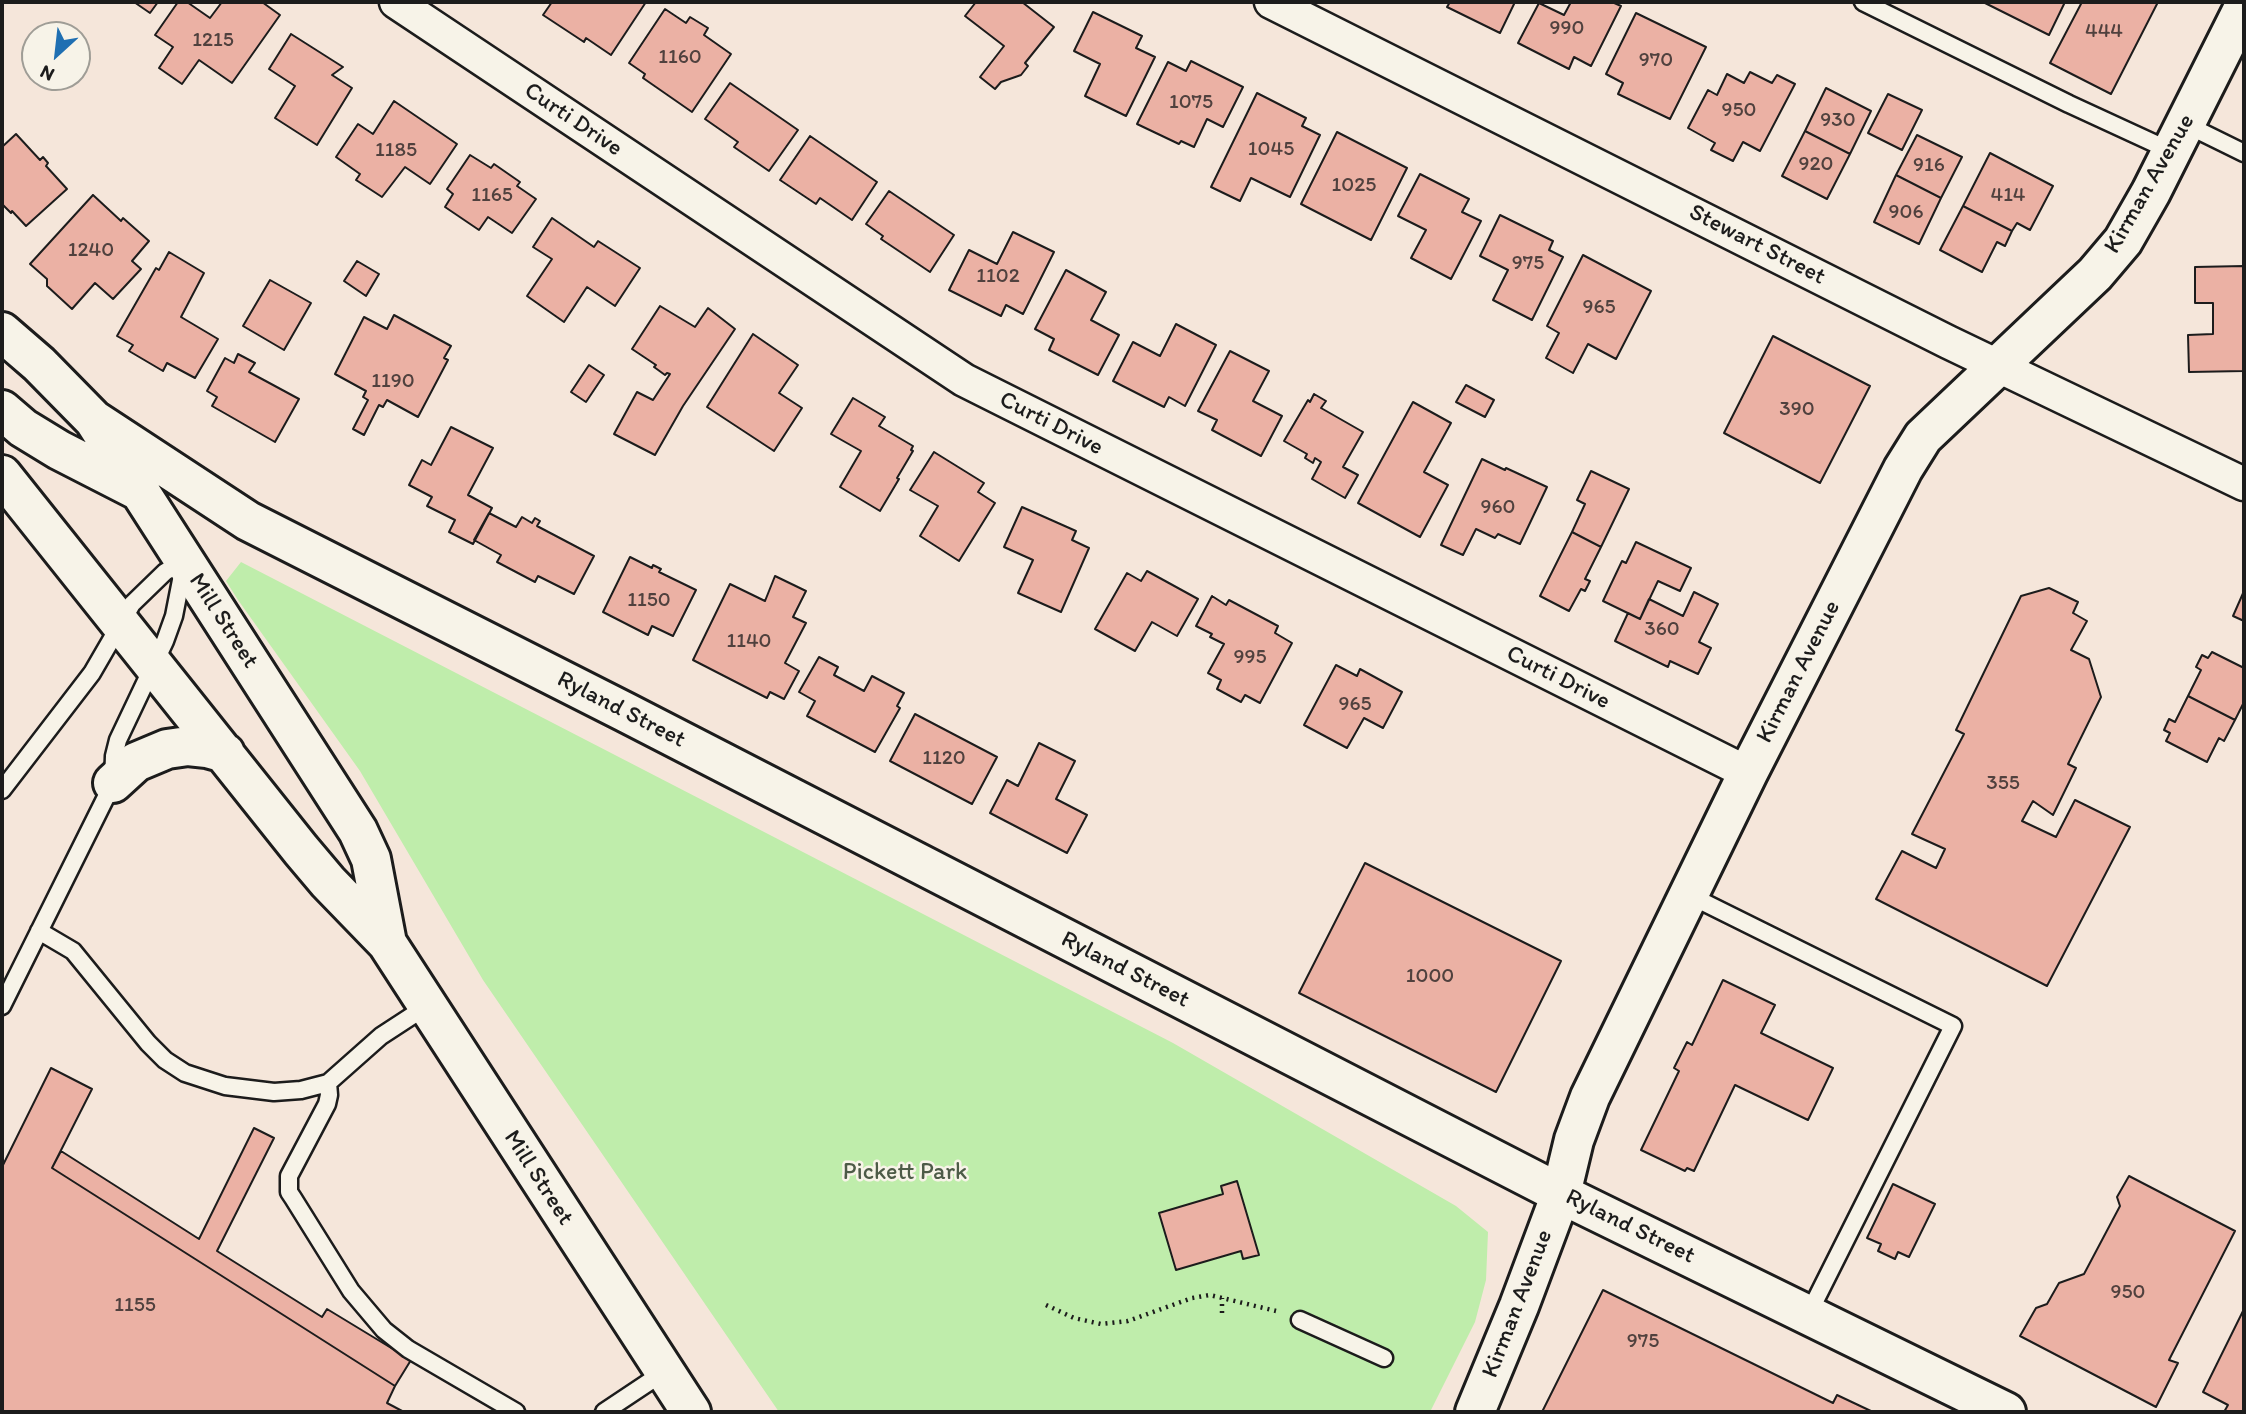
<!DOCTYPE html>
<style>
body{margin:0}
#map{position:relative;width:2246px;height:1414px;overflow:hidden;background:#f5e6da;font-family:Itim,sans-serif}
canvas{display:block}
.frame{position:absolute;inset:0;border:4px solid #1c1c1c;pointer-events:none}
.north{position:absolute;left:21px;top:21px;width:70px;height:70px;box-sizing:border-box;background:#f7f3e8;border:2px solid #9f9d96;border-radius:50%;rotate:207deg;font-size:19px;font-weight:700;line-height:28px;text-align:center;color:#1c1c1c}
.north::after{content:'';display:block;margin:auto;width:24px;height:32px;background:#1f6fb2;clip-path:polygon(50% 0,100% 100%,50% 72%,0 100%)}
</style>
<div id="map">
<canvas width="2246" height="1414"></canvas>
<div class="frame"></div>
<div class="north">N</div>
</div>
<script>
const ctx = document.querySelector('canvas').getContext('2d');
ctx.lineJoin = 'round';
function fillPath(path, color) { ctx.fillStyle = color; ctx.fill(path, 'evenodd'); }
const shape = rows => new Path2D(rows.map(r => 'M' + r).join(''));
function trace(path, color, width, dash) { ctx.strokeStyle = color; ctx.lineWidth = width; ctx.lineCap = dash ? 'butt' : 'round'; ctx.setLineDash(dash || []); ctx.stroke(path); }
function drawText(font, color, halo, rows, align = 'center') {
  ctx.font = font + ' Itim,sans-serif'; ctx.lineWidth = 5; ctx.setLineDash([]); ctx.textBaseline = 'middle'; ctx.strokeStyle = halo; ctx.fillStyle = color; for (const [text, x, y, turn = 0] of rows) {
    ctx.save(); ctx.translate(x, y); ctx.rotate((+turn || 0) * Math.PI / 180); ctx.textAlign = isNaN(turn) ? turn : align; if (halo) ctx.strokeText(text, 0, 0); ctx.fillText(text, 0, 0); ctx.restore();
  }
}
fillPath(shape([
 [241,562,1173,1043,1456,1206,1488,1232,1486,1280,1475,1322,1430,1412,779,1412,483,980,360,771,238,600,226,581]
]), '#bfedab');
const building = shape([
 [134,2,158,2,150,13,134,2],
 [178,2,187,2,210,18,222,2,262,2,280,15,232,83,199,60,182,84,159,68,173,47,155,35,178,2],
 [552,2,646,2,611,55,586,38,584,42,543,15,552,2],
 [976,2,1022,2,1054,27,1025,63,1028,66,1021,75,1001,82,995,89,980,77,1004,46,965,16,976,2],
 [1450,2,1515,2,1500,33,1447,7,1450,2],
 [1571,2,1612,2,1621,6,1591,66,1574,57,1569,69,1518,43,1539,3,1564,15,1571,2],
 [1983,2,2065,2,2049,35,1983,2],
 [2082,2,2158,2,2111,94,2050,63,2082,2],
 [665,9,686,23,690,17,708,28,704,35,731,54,692,112,643,78,645,74,629,63,665,9],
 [1093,12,1142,36,1136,48,1155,57,1126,116,1085,96,1100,64,1074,51,1093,12],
 [1636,13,1706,47,1670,119,1618,94,1623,83,1606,74,1636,13],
 [291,34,343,67,332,75,352,88,317,145,275,118,295,86,269,69,291,34],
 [1191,61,1243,87,1223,127,1207,119,1194,147,1181,141,1179,144,1137,124,1168,62,1186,71,1191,61],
 [1750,72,1772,83,1777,75,1795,84,1760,151,1743,142,1733,161,1711,150,1715,143,1688,128,1708,90,1717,95,1727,74,1744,83,1750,72],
 [730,83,798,130,769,171,734,147,738,142,705,119,730,83],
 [1826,88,1871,111,1850,154,1805,131,1826,88],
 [1257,93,1306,118,1302,126,1320,135,1290,197,1251,178,1240,201,1211,187,1257,93],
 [1888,94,1922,110,1902,150,1868,133,1888,94],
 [394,101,457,144,430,184,405,167,382,197,356,180,360,174,336,157,358,124,373,134,394,101],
 [1805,131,1850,154,1827,199,1782,176,1805,131],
 [1337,132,1407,168,1371,240,1301,204,1337,132],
 [16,134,40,160,43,157,48,163,46,166,67,189,26,226,12,211,11,213,2,204,2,147,16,134],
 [1917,135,1962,157,1941,198,1896,175,1917,135],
 [810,136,877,182,852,220,820,198,816,204,780,180,810,136],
 [1990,153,2053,186,2030,230,2017,223,2012,231,1963,206,1990,153],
 [470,155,491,168,494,164,520,182,517,186,536,199,512,233,488,217,479,230,445,207,453,194,447,189,470,155],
 [1420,174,1469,199,1462,212,1481,221,1451,279,1411,258,1426,230,1398,216,1420,174],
 [1896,175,1941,198,1919,244,1874,222,1896,175],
 [889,191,954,235,930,272,881,239,883,236,866,224,889,191],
 [93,195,121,221,123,218,149,241,132,261,141,269,113,299,95,283,72,309,47,286,47,279,30,264,93,195],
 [1963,206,2012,231,2005,246,1997,242,1982,272,1940,250,1963,206],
 [1500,215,1553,241,1549,250,1563,257,1532,320,1493,300,1508,270,1480,256,1500,215],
 [552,218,594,247,598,241,640,268,615,306,587,287,564,322,527,296,552,259,533,247,552,218],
 [1013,232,1054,252,1023,314,1006,305,1001,316,949,290,969,250,997,264,1013,232],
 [169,252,204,273,181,317,218,339,195,378,167,363,163,371,129,351,133,345,117,336,156,268,159,270,169,252],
 [1583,255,1651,291,1616,359,1588,344,1573,373,1546,358,1559,333,1547,326,1583,255],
 [357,261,379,274,366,296,344,281,357,261],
 [2244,266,2244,371,2189,372,2188,335,2213,334,2213,303,2195,303,2195,267,2244,266],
 [1066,270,1106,292,1091,320,1119,335,1098,375,1049,350,1054,339,1035,329,1066,270],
 [270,280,311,303,284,350,243,326,270,280],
 [660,306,695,327,708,308,735,329,683,406,655,455,614,434,637,392,653,400,670,374,667,373,665,375,654,367,656,365,632,349,660,306],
 [394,315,451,346,444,358,448,360,418,417,387,400,383,407,379,405,364,435,353,429,368,400,363,397,366,391,335,374,364,317,387,329,394,315],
 [1176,324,1216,345,1185,406,1169,397,1164,407,1113,381,1133,342,1160,356,1176,324],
 [753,334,798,365,779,393,802,408,774,451,707,407,753,334],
 [1773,336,1870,386,1820,483,1724,433,1773,336],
 [1230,351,1269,371,1253,401,1282,416,1261,456,1212,430,1217,420,1198,411,1230,351],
 [238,354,255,363,249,372,299,399,275,442,212,406,217,397,207,391,225,358,234,363,238,354],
 [589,365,604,375,586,402,571,392,589,365],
 [1466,385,1494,400,1485,417,1456,402,1466,385],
 [1314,394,1326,401,1321,408,1363,432,1343,467,1358,475,1345,498,1312,479,1321,462,1315,458,1313,463,1305,458,1307,454,1284,441,1308,400,1310,402,1314,394],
 [853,398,885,417,879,426,913,446,911,450,913,451,897,478,899,479,880,511,840,487,861,451,831,434,853,398],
 [1413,402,1451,423,1424,472,1448,485,1420,537,1358,503,1413,402],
 [451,427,493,448,468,495,492,508,473,544,449,532,455,520,427,506,432,497,409,485,422,460,431,465,451,427],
 [934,452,984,483,978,492,995,503,959,561,920,536,938,506,910,490,934,452],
 [1482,459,1505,470,1506,468,1547,487,1520,544,1498,534,1495,538,1476,529,1463,555,1441,545,1482,459],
 [1591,471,1629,489,1601,547,1572,532,1585,504,1577,500,1591,471],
 [1022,507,1076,531,1072,540,1089,548,1061,612,1018,593,1033,560,1004,547,1022,507],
 [489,513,516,527,522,517,532,523,535,518,540,521,537,526,594,556,574,594,538,576,535,582,497,562,501,555,474,540,489,513],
 [1572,532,1601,547,1585,579,1590,581,1585,591,1581,589,1569,611,1540,596,1572,532],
 [1636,542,1691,568,1680,591,1658,581,1640,619,1603,601,1622,561,1626,563,1636,542],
 [630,557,652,568,653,565,661,569,659,572,696,590,673,636,652,626,648,635,603,612,630,557],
 [1147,571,1198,599,1177,636,1152,622,1135,651,1095,629,1127,573,1141,581,1147,571],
 [775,576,806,591,793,617,806,623,785,663,799,671,784,699,770,692,767,698,693,660,730,584,765,601,775,576],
 [2049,588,2078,602,2073,613,2087,621,2071,650,2089,659,2101,697,2068,764,2076,768,2053,815,2033,801,2022,821,2056,837,2075,800,2130,827,2047,986,1876,899,1902,851,1936,868,1945,849,1912,834,1964,734,1956,730,2021,596,2049,588],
 [2244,591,2244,621,2233,616,2244,591],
 [1694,592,1718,604,1699,642,1711,648,1698,674,1670,661,1668,667,1615,641,1628,613,1640,619,1649,599,1683,616,1694,592],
 [1212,596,1226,605,1229,600,1278,626,1275,633,1292,643,1260,703,1245,695,1241,702,1217,689,1221,680,1208,673,1224,644,1210,637,1212,634,1196,626,1212,596],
 [2212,652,2244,668,2244,702,2235,720,2188,696,2201,670,2196,667,2202,655,2208,658,2212,652],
 [819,657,838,667,834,675,864,691,872,676,904,693,897,706,900,708,875,752,807,716,815,701,799,692,819,657],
 [1336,665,1357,676,1360,669,1402,692,1383,728,1364,718,1347,748,1304,725,1336,665],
 [2188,696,2235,720,2224,741,2219,738,2207,762,2166,741,2170,733,2164,730,2169,719,2175,722,2188,696],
 [915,714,997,757,972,804,890,761,915,714],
 [1039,743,1075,761,1056,799,1087,815,1067,853,990,813,1007,780,1018,786,1039,743],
 [1365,863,1561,961,1496,1092,1299,993,1365,863],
 [1723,980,1775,1005,1761,1033,1833,1068,1808,1120,1735,1085,1694,1171,1687,1168,1685,1171,1641,1150,1679,1071,1674,1068,1687,1042,1692,1045,1723,980],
 [51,1068,92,1089,52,1168,395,1386,387,1403,404,1412,2,1412,2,1167,51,1068],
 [254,1128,274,1138,217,1251,322,1317,327,1309,411,1360,395,1386,52,1168,61,1151,199,1239,254,1128],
 [2129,1176,2235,1231,2169,1360,2178,1363,2156,1407,2020,1336,2036,1308,2047,1304,2059,1283,2084,1274,2120,1206,2117,1197,2129,1176],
 [1237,1181,1259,1255,1243,1259,1241,1251,1176,1270,1159,1213,1223,1194,1221,1186,1237,1181],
 [1893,1184,1935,1204,1909,1257,1898,1252,1895,1259,1878,1251,1881,1244,1867,1238,1893,1184],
 [1603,1290,1833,1403,1837,1395,1873,1412,1542,1412,1603,1290],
 [2244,1309,2244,1412,2224,1412,2228,1405,2203,1392,2244,1309]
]);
fillPath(building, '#ebb1a4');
trace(building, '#1c1c1c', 2);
const service = shape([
 [1863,2,2069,104,2171,151],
 [2185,124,2244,153],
 [2,790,92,673,132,604,165,572,185,560],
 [1689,895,1953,1026,1808,1315],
 [39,931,73,951,148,1043,165,1060,185,1073,225,1086,274,1092,301,1090,328,1083,381,1036,427,1006],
 [2,1006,113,783,114,756,118,740,165,641,174,616,183,570],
 [328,1083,329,1095,327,1104,289,1176,289,1192,293,1198,351,1291,384,1330,408,1349,516,1412],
 [1300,1320,1384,1358],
 [604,1412,664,1372]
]);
const minor = shape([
 [396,2,964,380,1748,773],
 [1271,2,1948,342,2244,484]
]);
const tertiary = shape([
 [1475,1412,1519,1306,1561,1194,1574,1140,1590,1097,1748,773,1903,469,1923,437,2095,274,2123,241,2151,192,2244,7]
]);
const secondary = shape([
 [2,332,39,364,94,420,358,831,371,859,387,943],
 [2,410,23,428,59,450,141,492],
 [94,420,248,521,625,712,1561,1194,2006,1412],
 [2,475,301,850,328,882,387,943,691,1412],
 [113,783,136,762,167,749,188,746,207,748,225,753]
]);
trace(service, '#1c1c1c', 21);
trace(minor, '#1c1c1c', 37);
trace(tertiary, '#1c1c1c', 44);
trace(secondary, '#1c1c1c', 44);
trace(shape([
 [1046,1305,1074,1318,1101,1324,1128,1321,1192,1298,1210,1295,1276,1311],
 [1222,1313,1222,1298]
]), '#1c1c1c', 4.5, [2, 5]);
trace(service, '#f7f3e8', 16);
trace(minor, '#f7f3e8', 32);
trace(tertiary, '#f7f3e8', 38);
trace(secondary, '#f7f3e8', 38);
drawText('21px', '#50413e', null, [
 ["990",1567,29],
 ["444",2104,32],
 ["1215",213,41],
 ["1160",680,58],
 ["970",1656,61],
 ["1075",1191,103],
 ["950",1739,111],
 ["930",1838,121],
 ["1045",1271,150],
 ["1185",396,151],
 ["920",1816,165],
 ["916",1929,166],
 ["1025",1354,186],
 ["1165",492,196],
 ["414",2008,196],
 ["906",1906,213],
 ["1240",91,251],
 ["975",1528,264],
 ["1102",998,277],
 ["965",1599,308],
 ["1190",393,382],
 ["390",1797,410],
 ["960",1498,508],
 ["1150",649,601],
 ["360",1662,630],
 ["1140",749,642],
 ["995",1250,658],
 ["965",1355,705],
 ["1120",944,759],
 ["355",2003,784],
 ["1000",1430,977],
 ["950",2128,1293],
 ["1155",135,1306],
 ["975",1643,1342]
]);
drawText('24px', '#1c1c1c', '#f7f3e8', [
 ["Curti Drive",573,120,34],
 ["Kirman Avenue",2150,184,-60],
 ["Stewart Street",1757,245,27],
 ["Curti Drive",1051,424,27],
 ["Mill Street",223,621,57],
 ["Kirman Avenue",1799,672,-63],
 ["Curti Drive",1558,678,27],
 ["Ryland Street",621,710,27],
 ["Ryland Street",1125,970,27],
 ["Mill Street",538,1178,57],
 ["Ryland Street",1630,1227,26],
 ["Kirman Avenue",1518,1304,-69]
]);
drawText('24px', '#4d5b47', '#f7f3e8', [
 ["Pickett Park",905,1173]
]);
</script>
